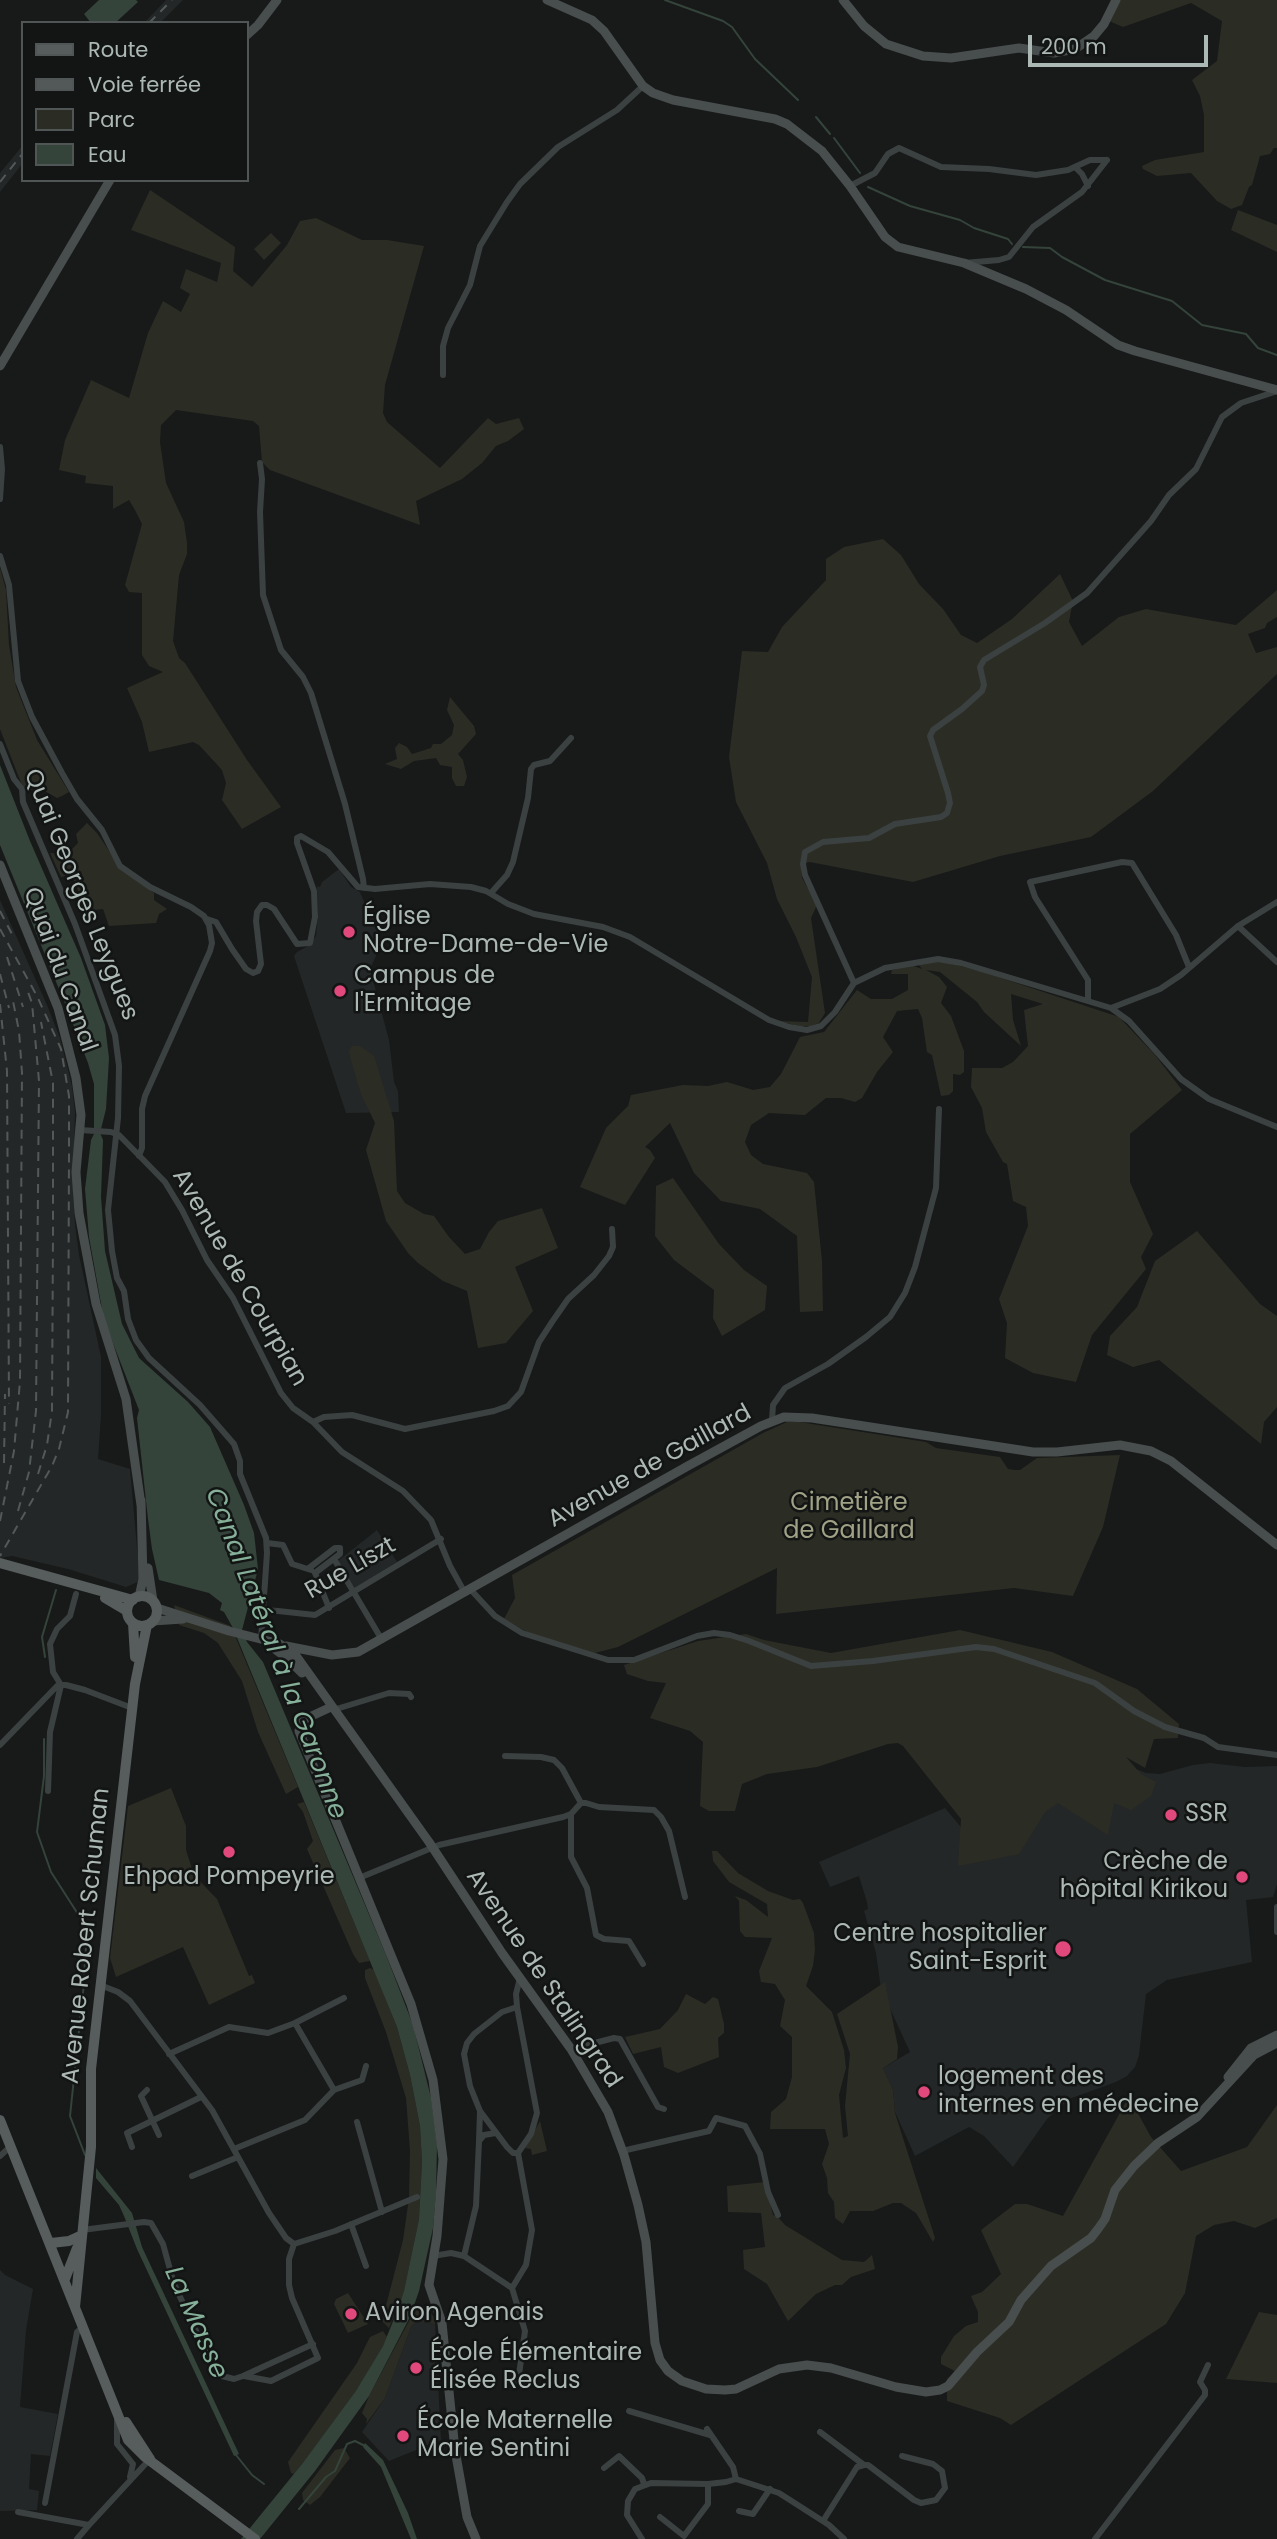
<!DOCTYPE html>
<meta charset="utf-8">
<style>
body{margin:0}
#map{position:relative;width:1277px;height:2539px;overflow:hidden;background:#181a1a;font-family:Poppins,sans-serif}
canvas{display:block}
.legend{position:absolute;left:21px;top:21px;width:228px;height:161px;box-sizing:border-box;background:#131515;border:2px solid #505655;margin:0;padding:9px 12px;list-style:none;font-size:21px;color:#acb8b4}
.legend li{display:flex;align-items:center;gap:14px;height:35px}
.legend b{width:35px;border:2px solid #505655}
.scale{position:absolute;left:1028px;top:35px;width:180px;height:32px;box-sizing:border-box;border:4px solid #acb8b4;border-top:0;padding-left:9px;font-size:21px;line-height:24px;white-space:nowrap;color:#acb8b4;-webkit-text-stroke:5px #131515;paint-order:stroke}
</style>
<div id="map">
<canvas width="1277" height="2539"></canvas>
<ul class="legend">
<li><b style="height:9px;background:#565d5c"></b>Route</li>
<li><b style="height:9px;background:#535958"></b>Voie ferrée</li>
<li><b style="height:19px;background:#2b2c24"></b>Parc</li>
<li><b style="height:19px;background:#34443b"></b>Eau</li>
</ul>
<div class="scale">200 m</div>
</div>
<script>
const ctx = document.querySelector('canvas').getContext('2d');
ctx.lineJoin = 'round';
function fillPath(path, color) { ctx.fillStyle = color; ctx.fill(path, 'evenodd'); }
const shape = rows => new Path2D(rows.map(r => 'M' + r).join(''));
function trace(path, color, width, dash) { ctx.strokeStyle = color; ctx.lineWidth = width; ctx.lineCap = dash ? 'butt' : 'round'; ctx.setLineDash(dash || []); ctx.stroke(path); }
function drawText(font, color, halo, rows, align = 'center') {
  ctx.font = font + ' Poppins,sans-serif'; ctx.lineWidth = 5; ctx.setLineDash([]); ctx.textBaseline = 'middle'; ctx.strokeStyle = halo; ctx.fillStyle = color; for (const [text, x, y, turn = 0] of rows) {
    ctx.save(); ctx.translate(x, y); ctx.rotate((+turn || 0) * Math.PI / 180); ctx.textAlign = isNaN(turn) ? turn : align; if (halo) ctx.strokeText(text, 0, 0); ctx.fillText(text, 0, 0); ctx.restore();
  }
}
fillPath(shape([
 [166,0,183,0,160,23,144,23],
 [23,145,23,163,0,192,0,173],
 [339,869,351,887,360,892,368,911,382,925,376,956,370,969,389,1040,394,1082,398,1091,399,1112,346,1113,294,956,297,952,310,945,316,936,318,914,317,886,320,887,322,882],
 [0,900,47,1005,60,1038,72,1086,75,1112,73,1192,75,1224,79,1255,101,1357,101,1415,98,1459,130,1469,140,1581,126,1587,68,1569,12,1556,0,1558],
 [377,1530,397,1562,355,1588,338,1561],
 [1040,1725,1105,1739,1136,1769,1146,1773,1160,1774,1193,1765,1210,1763,1245,1767,1277,1766,1277,1884,1273,1897,1246,1900,1252,1962,1167,1980,1146,1994,1139,2055,1135,2067,1127,2076,1116,2082,1069,2099,1047,2119,1013,2167,984,2136,969,2127,915,2156,895,2112,893,2090,883,2068,910,2052,881,1989,876,1953,864,1911,868,1909,867,1902,859,1876,830,1887,819,1862,945,1808,965,1832],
 [0,2270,5,2275,33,2289,26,2330,20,2407,58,2414,50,2456,31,2454,29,2489,39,2491,37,2510,0,2511],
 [417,2321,435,2324,441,2440,389,2461,362,2432,385,2398,411,2327]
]), '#242727');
fillPath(shape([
 [1119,0,1277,0,1277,148,1274,148,1270,154,1260,156,1252,185,1249,187,1242,205,1231,209,1217,201,1191,173,1157,176,1143,169,1142,166,1155,160,1204,152,1204,115,1200,96,1192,80,1217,61,1222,21,1191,3,1123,27,1109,21],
 [150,190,235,247,233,271,252,287,287,245,300,221,316,218,362,240,387,240,424,246,385,385,383,413,387,422,440,468,488,418,496,424,519,418,524,429,508,441,496,446,482,463,462,479,416,501,420,525,270,470,262,462,259,426,253,421,176,410,161,425,160,442,166,483,184,522,187,543,187,554,179,575,173,641,179,658,185,663,247,760,281,807,242,829,222,800,226,783,222,770,199,745,193,742,149,752,142,722,127,688,163,672,149,666,142,655,142,593,129,592,125,585,142,524,135,510,129,500,113,509,113,486,85,483,86,476,59,470,65,440,91,380,129,398,148,333,163,301,181,312,190,294,180,288,186,269,217,282,221,263,131,230],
 [1238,210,1277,225,1277,252,1231,230],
 [271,233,281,243,264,260,254,249],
 [883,539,901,555,919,584,943,609,961,635,977,643,1012,619,1060,574,1073,601,1069,622,1082,646,1119,617,1146,609,1236,625,1277,590,1277,617,1267,623,1265,628,1248,634,1256,653,1277,647,1277,674,1153,791,1091,837,1000,856,913,882,810,862,801,864,802,878,817,905,811,918,825,1013,819,1023,811,1026,799,1026,777,1021,808,1022,812,977,796,937,777,899,767,863,736,802,729,757,742,651,768,652,782,627,826,580,826,559,844,547],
 [0,568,6,590,9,645,16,687,37,740,69,792,62,796,57,798,38,787,25,793,0,729],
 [450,697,474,726,476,734,458,754,463,760,467,777,464,786,456,786,452,778,452,767,440,765,436,758,414,761,401,769,385,764,397,759,395,748,399,743,407,747,412,754,431,748,433,744,441,744,452,735,454,725,447,710],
 [87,823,97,833,122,870,154,893,154,900,167,909,159,914,156,923,109,926,103,909,86,911,72,875,61,877,50,853,67,854,78,843,76,834],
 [941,961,983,972,1119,1017,1155,1055,1182,1090,1130,1134,1130,1182,1153,1234,1141,1257,1146,1269,1092,1335,1076,1382,1033,1373,1005,1358,1007,1323,999,1299,1028,1226,1026,1207,1013,1201,1007,1164,1003,1162,986,1132,982,1108,971,1087,972,1068,1002,1068,1013,1062,1028,1046,1024,1010,1043,1004,1011,994,1013,1020,1021,1046,984,1012,977,1002,940,972,926,970,939,977,947,987,941,1003,951,1016,964,1051,964,1072,960,1075,953,1074,953,1091,949,1095,941,1096,932,1055,927,1052,922,1018,918,1009,897,1011,883,1037,893,1052,877,1072,862,1098,855,1102,841,1098,826,1098,805,1115,769,1113,751,1125,745,1142,751,1155,763,1164,807,1173,814,1182,822,1261,823,1311,800,1312,797,1236,760,1209,721,1201,694,1173,670,1123,645,1147,650,1150,655,1158,625,1205,580,1187,606,1128,628,1106,631,1095,683,1085,708,1086,727,1082,753,1090,770,1087,781,1074,800,1037,824,1032,857,990,871,999,892,999,908,990,908,974,891,974,892,970,911,965,922,969,918,964],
 [352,1046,360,1046,374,1056,394,1121,397,1191,405,1203,424,1214,434,1216,449,1237,465,1254,480,1249,489,1232,498,1221,542,1208,558,1248,515,1267,533,1311,506,1343,478,1348,467,1291,443,1281,418,1263,408,1253,386,1221,366,1150,375,1123,361,1094,351,1060,349,1051],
 [673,1178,719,1244,744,1270,767,1286,765,1310,722,1336,713,1318,714,1290,674,1260,655,1236,656,1186],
 [1197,1231,1260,1304,1277,1316,1277,1407,1264,1422,1261,1444,1159,1360,1133,1367,1107,1355,1110,1336,1137,1307,1155,1261],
 [787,1422,799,1422,926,1442,936,1448,1000,1457,1008,1469,1015,1470,1020,1470,1037,1458,1120,1455,1103,1527,1073,1596,1014,1588,776,1614,777,1568,618,1647,591,1654,527,1632,504,1619,515,1598,512,1575,763,1433],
 [174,1605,231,1626,298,1787,286,1794,258,1732,242,1681,218,1643,204,1633,179,1625],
 [960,1630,1052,1652,1137,1689,1179,1724,1178,1738,1154,1739,1145,1768,1126,1757,1141,1774,1156,1782,1151,1796,1131,1810,1114,1803,1108,1835,1058,1803,1045,1812,1019,1854,958,1866,961,1819,903,1746,898,1743,888,1744,817,1767,767,1774,742,1784,735,1811,709,1811,700,1806,703,1742,690,1731,650,1718,666,1683,648,1681,627,1674,624,1665,698,1641,746,1634,764,1640,831,1653],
 [171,1788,186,1826,186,1850,194,1875,217,1899,249,1976,252,1975,255,1983,209,2005,183,1947,116,1977,110,1958,128,1806],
 [304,1802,370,1961,359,1963,353,1954,307,1849,313,1841,303,1812,297,1804],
 [712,1851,717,1851,738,1873,768,1891,793,1900,800,1899,803,1903,814,1933,815,1950,813,1966,806,1986,832,2012,844,2050,846,2068,839,2095,843,2138,848,2136,845,2106,850,2054,837,2014,885,1982,898,2047,897,2059,883,2068,893,2090,895,2113,935,2238,933,2242,916,2213,901,2203,893,2203,873,2211,850,2211,843,2224,835,2218,834,2202,828,2193,827,2178,822,2164,829,2144,825,2129,770,2129,771,2112,786,2099,792,2077,792,2037,780,2026,785,2000,775,1984,761,1982,759,1971,772,1938,745,1937,740,1931,739,1901,735,1896,746,1900,768,1917,767,1904,729,1882,713,1861],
 [370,1968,374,1970,397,2027,410,2075,420,2126,422,2162,419,2219,404,2292,389,2328,382,2321,403,2240,409,2198,410,2151,406,2098,386,2032,365,1978,365,1970],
 [686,1994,705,2004,713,1997,718,1999,724,2024,724,2033,718,2038,719,2057,678,2073,664,2067,661,2047,633,2054,625,2037,660,2029,678,2010],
 [1130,2099,1151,2137,1181,2171,1247,2147,1277,2105,1277,2218,1255,2228,1234,2221,1214,2225,1196,2236,1185,2293,1166,2324,1011,2425,1000,2418,947,2401,947,2379,955,2371,941,2364,941,2357,954,2336,966,2326,978,2322,978,2312,971,2296,982,2292,1001,2274,981,2230,1015,2204,1027,2204,1063,2216,1127,2100],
 [540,2121,547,2151,532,2155,531,2149,525,2148],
 [765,2182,773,2215,777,2216,785,2225,842,2260,864,2262,872,2255,875,2269,851,2277,842,2285,835,2285,816,2294,788,2321,767,2284,744,2269,743,2250,765,2247,761,2213,728,2212,727,2186],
 [348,2293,368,2324,348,2333,334,2304,336,2299],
 [426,2305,435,2319,435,2324,417,2321,411,2327,385,2398,366,2424,367,2419,362,2413,369,2396,415,2310],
 [1259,2312,1277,2315,1277,2383,1226,2379],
 [383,2331,387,2337,383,2346,357,2391,302,2464,294,2474,291,2473,288,2462,357,2363,370,2337],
 [344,2448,350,2458,320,2497,310,2505,303,2500,302,2493,335,2450]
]), '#2b2c24');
fillPath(shape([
 [99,0,136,0,138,2,115,23,91,23,84,14],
 [0,765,30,841,81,958,105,1025,109,1058,106,1109,100,1133,103,1140,101,1197,105,1251,122,1324,139,1358,188,1402,210,1427,244,1505,254,1533,258,1569,242,1630,247,1642,263,1662,386,1955,413,2025,431,2098,437,2144,436,2195,433,2228,419,2291,410,2317,369,2396,315,2471,260,2539,241,2539,302,2464,356,2391,383,2346,396,2314,404,2291,419,2219,422,2162,420,2126,410,2075,397,2027,233,1628,224,1612,220,1610,222,1603,209,1593,159,1580,152,1549,148,1519,137,1418,139,1410,104,1320,89,1237,85,1189,91,1140,94,1134,94,1084,88,1063,68,1011,0,845],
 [96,2168,132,2213,142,2247,239,2454,234,2456,137,2249,124,2216,119,2205,96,2178],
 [365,2443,383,2460,408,2513,417,2539,411,2539,381,2467,363,2447]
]), '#34443b');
trace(shape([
 [665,0,723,21,732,27,755,59,798,100],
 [816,117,830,134],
 [834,138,860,173],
 [868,187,910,206,960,220,974,228,1008,239,1012,244],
 [1023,247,1050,248,1062,257,1105,280,1172,301,1202,325,1246,334,1258,348,1277,355],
 [45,1657,42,1637,56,1590],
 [44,1739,44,1776,37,1832,51,1872,85,1925,87,1934,84,1975],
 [84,1983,70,2116,85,2155],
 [236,2455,252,2475,264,2484],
 [299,2509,326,2477,335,2471,347,2444,355,2441,365,2446]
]), '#34443b', 2);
trace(shape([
 [263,1610,278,1611]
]), '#363a39', 6, [6, 3]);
trace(shape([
 [1075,167,1082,174,1088,186],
 [850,186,875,173,888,154,899,148,941,167,989,169,1036,175,1068,170,1090,160,1107,160],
 [964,263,999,260,1009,257,1033,227,1082,192,1107,160],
 [443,375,443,346,448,328,470,285,480,246,507,202,520,184,558,147,617,110,643,86],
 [0,447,2,469,0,499],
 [260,463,262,479,260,512,263,595,281,650,303,677,311,693,345,804,363,879,364,888],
 [0,556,9,585,18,681,32,717,62,773,77,799,102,830,120,866,150,887,191,907,204,916,209,925,212,943,210,951,145,1096,142,1109,142,1148,139,1156],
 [0,744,14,779,22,789,23,802,75,924,115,1035,119,1066,118,1118,108,1210,112,1251,117,1278,124,1291,128,1319,136,1340,149,1358,200,1405,234,1444,240,1461,240,1474,266,1538,267,1553,261,1640],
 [491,893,507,875,513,862,528,798,531,769,534,765,550,761,571,738],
 [207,919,216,922,232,949,246,969,253,973,258,971,261,964,256,921,257,912,262,905,267,905,274,909,297,944,310,943,315,917,314,891,297,843,297,838,301,836,328,852,358,887,375,889,430,884,471,887,486,891,508,904,534,914,603,927,630,937,769,1020,789,1027,807,1030,821,1026,835,1012,854,983,885,968,938,959,961,963,1111,1008,1129,1021,1181,1079,1209,1099,1277,1127],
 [1238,926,1277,962],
 [854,983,805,875,803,864,805,852,823,842,869,838,895,824,941,817,947,813,950,803,948,793,930,736,933,730,962,709,982,691,984,685,980,667,984,660,1045,623,1087,593,1151,521,1169,495,1196,469,1222,417,1241,403,1277,391],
 [1088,1000,1088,980,1035,897,1030,882,1122,862,1132,863,1176,935,1189,967],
 [1111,1008,1160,989,1181,975,1238,926,1277,902],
 [80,1130,111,1132,119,1135,165,1182,182,1210,207,1260,233,1298,281,1393,293,1408,313,1422,342,1452,403,1491,431,1520,450,1566,465,1593],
 [772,1420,773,1405,785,1388,828,1364,866,1337,890,1317,905,1293,915,1267,936,1188,939,1109],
 [313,1422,324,1417,352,1415,405,1429,494,1411,508,1406,521,1392,539,1342,552,1322,568,1299,594,1275,609,1256,613,1247,612,1229],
 [267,1543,283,1545,292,1564,311,1570],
 [334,1559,382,1640],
 [309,1568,335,1548,340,1548,340,1554,315,1573],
 [315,1573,329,1608],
 [471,1590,495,1616,522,1633,608,1660,634,1660,697,1636,714,1633,730,1635,749,1641,811,1666,873,1661,976,1647,994,1649,1095,1683,1134,1711,1165,1727,1204,1738,1218,1747,1277,1755],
 [278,1611,315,1615,441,1539],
 [333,1710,389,1693,409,1694,411,1697],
 [0,1745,58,1685,66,1685,85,1690,132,1708],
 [505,1756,541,1757,554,1760,562,1768,581,1803],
 [48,1791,50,1732,61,1685,53,1672,50,1644,57,1629,70,1616,76,1594],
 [571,1814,571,1857,587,1888,596,1935,604,1939,629,1941,643,1964],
 [359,1878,439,1845,563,1817,571,1814,581,1803,586,1803,599,1807,654,1810,661,1817,669,1831,685,1897],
 [1277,1907,1277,1932],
 [100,1985,118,1992,130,2001,212,2110,269,2213,286,2238,294,2244],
 [517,2007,502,2012,474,2034,467,2043,464,2054,470,2086,480,2111,507,2147,513,2153,518,2153],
 [295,2023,344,1998],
 [571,2049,614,2038,620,2039,658,2107,664,2109],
 [169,2054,229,2027,268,2033,295,2023,334,2090,305,2120,234,2149],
 [147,2090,141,2096,159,2135],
 [334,2090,362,2080,366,2066],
 [357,2122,382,2212],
 [479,2141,480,2111],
 [132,2147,127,2133,201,2097],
 [622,2151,709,2131,716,2118,745,2126,760,2154,768,2192,778,2215],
 [0,2156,11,2146],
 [192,2176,238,2157],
 [351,2224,366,2266],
 [82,2230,144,2222,151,2223,163,2244,174,2284,213,2367,222,2376,234,2379,243,2376,313,2344],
 [294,2244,335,2231,417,2197],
 [433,2256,451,2253,464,2256,512,2288,526,2265,532,2230,518,2153,531,2134,537,2113,517,2007,516,1994,520,1978],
 [464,2256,476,2206,479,2141,484,2135,496,2133],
 [512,2288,525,2331,518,2382],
 [244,2376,271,2381,318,2358,292,2298,289,2285,289,2259,294,2244],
 [629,2411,710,2435],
 [117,2418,117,2444,133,2464,130,2477],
 [707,2429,733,2467,736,2479],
 [820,2432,864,2465],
 [604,2468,619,2456,642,2478,644,2484],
 [736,2479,779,2493,829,2525,844,2539],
 [45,2503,77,2332,83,2327],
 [739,2511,753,2514,770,2489],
 [18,2512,89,2525,150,2459],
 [660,2517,684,2536,708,2504,708,2484],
 [823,2521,857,2467,864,2465,868,2465,914,2500,921,2503,936,2500,945,2488,942,2471,933,2464,902,2456],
 [77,2539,89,2525],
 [642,2539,627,2515,628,2501,635,2489,651,2483,708,2484,726,2482,736,2479],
 [1095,2539,1205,2395,1205,2390,1200,2382,1208,2365]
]), '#3b4040', 6);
trace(shape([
 [547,0,592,20,604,31,643,86,653,93,673,100,775,119,787,124,822,151,850,186,885,237,898,247,964,263,1026,289,1066,310,1118,345,1135,351,1277,390],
 [843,0,864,26,886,44,923,56,951,58,1019,48,1054,53,1075,49,1094,36,1104,24,1116,0],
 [247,35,258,25,277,0],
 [0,366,110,180],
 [0,865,58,1008,76,1078,81,1115,76,1172,79,1213,96,1304,126,1399,141,1505],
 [148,1568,153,1601],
 [139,1597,143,1579,141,1500],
 [157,1608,229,1631,280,1644,297,1657,429,1842,502,1953,571,2049,608,2112,624,2155,638,2205,646,2242,655,2343,660,2360,668,2371,682,2381,706,2389,725,2390,736,2389,779,2369,807,2365,831,2368,896,2387,926,2392,940,2390,948,2386,977,2352,1009,2322,1021,2300,1051,2266,1091,2238,1098,2229,1105,2219,1115,2190,1134,2166,1158,2143,1197,2117,1254,2055,1277,2043],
 [153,1621,183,1619],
 [268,1644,288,1659,302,1673],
 [286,1646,332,1655,358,1652,686,1467,761,1426,784,1417,812,1418,1033,1452,1057,1452,1120,1445,1151,1451,1171,1461,1277,1545],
 [331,1707,301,1721,299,1731,411,2004,433,2080,443,2159,437,2236,429,2285,442,2323,455,2450,467,2517,476,2539],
 [1228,2077,1251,2048,1277,2035]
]), '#484e4d', 9);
trace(shape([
 [0,1563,133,1600],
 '127 1611a15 15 0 1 1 30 0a15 15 0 1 1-30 0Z',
 [105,1598,127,1611],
 [133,1623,135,1657],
 [0,2120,128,2440,145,2457,255,2539],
 [51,2243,69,2241,82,2235],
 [65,2279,77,2248],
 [75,2307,91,2147,91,2069,135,1684,147,1625],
 [126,2422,150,2459]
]), '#565d5c', 10);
trace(shape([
 [149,23,172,0],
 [0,182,23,153],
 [0,911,13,936],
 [0,929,37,996,61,1049,69,1096,69,1154,68,1412,59,1449,52,1466,0,1556],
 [7,957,23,1007],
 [0,974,9,1008],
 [0,1004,7,1071,9,1404],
 [4,1463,5,1394],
 [38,1474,47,1445,52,1411,53,1234,53,1083,41,1022],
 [18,1511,29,1472,36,1411,39,1081,32,1003,28,992],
 [0,1521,14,1451,20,1381,22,1073,19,1031,12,996]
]), '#535958', 2, [9, 7]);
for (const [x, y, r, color] of [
 [349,932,7,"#e1497d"],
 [340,991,7,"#e1497d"],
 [1171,1815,7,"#e1497d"],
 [229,1852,7,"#e1497d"],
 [1242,1877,7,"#e1497d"],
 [1063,1949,9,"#e1497d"],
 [924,2092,7,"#e1497d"],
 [351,2314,7,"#e1497d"],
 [416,2368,7,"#e1497d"],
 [403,2436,7,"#e1497d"]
]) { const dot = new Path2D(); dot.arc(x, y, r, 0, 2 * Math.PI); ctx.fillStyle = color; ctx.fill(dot); trace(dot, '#131515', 2.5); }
drawText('24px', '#acb8b4', '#131515', [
 ["Quai Georges Leygues",80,895,68],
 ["Quai du Canal",59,970,70],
 ["Avenue de Courpian",239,1278,60],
 ["Avenue de Gaillard",650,1467,-29],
 ["Rue Liszt",351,1569,-30],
 ["Avenue Robert Schuman",87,1936,-84],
 ["Avenue de Stalingrad",543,1979,56]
]);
drawText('24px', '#acb8b4', '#131515', [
 ["Église",363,918],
 ["Notre-Dame-de-Vie",363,946],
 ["Campus de",354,977],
 ["l'Ermitage",354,1005],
 ["SSR",1185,1815],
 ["Crèche de",1228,1863,"right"],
 ["hôpital Kirikou",1228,1891,"right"],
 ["Ehpad Pompeyrie",229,1878,"center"],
 ["Centre hospitalier",1047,1935,"right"],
 ["Saint-Esprit",1047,1963,"right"],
 ["logement des",938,2078],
 ["internes en médecine",938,2106],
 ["Aviron Agenais",365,2314],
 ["École Élémentaire",430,2354],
 ["Élisée Reclus",430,2382],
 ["École Maternelle",417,2422],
 ["Marie Sentini",417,2450]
], 'left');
drawText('24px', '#a0a185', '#131515', [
 ["Cimetière",849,1504],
 ["de Gaillard",849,1532]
]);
drawText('italic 26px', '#86b099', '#131515', [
 ["Canal Latéral à la Garonne",275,1654,69],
 ["La Masse",195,2323,66]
]);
</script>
